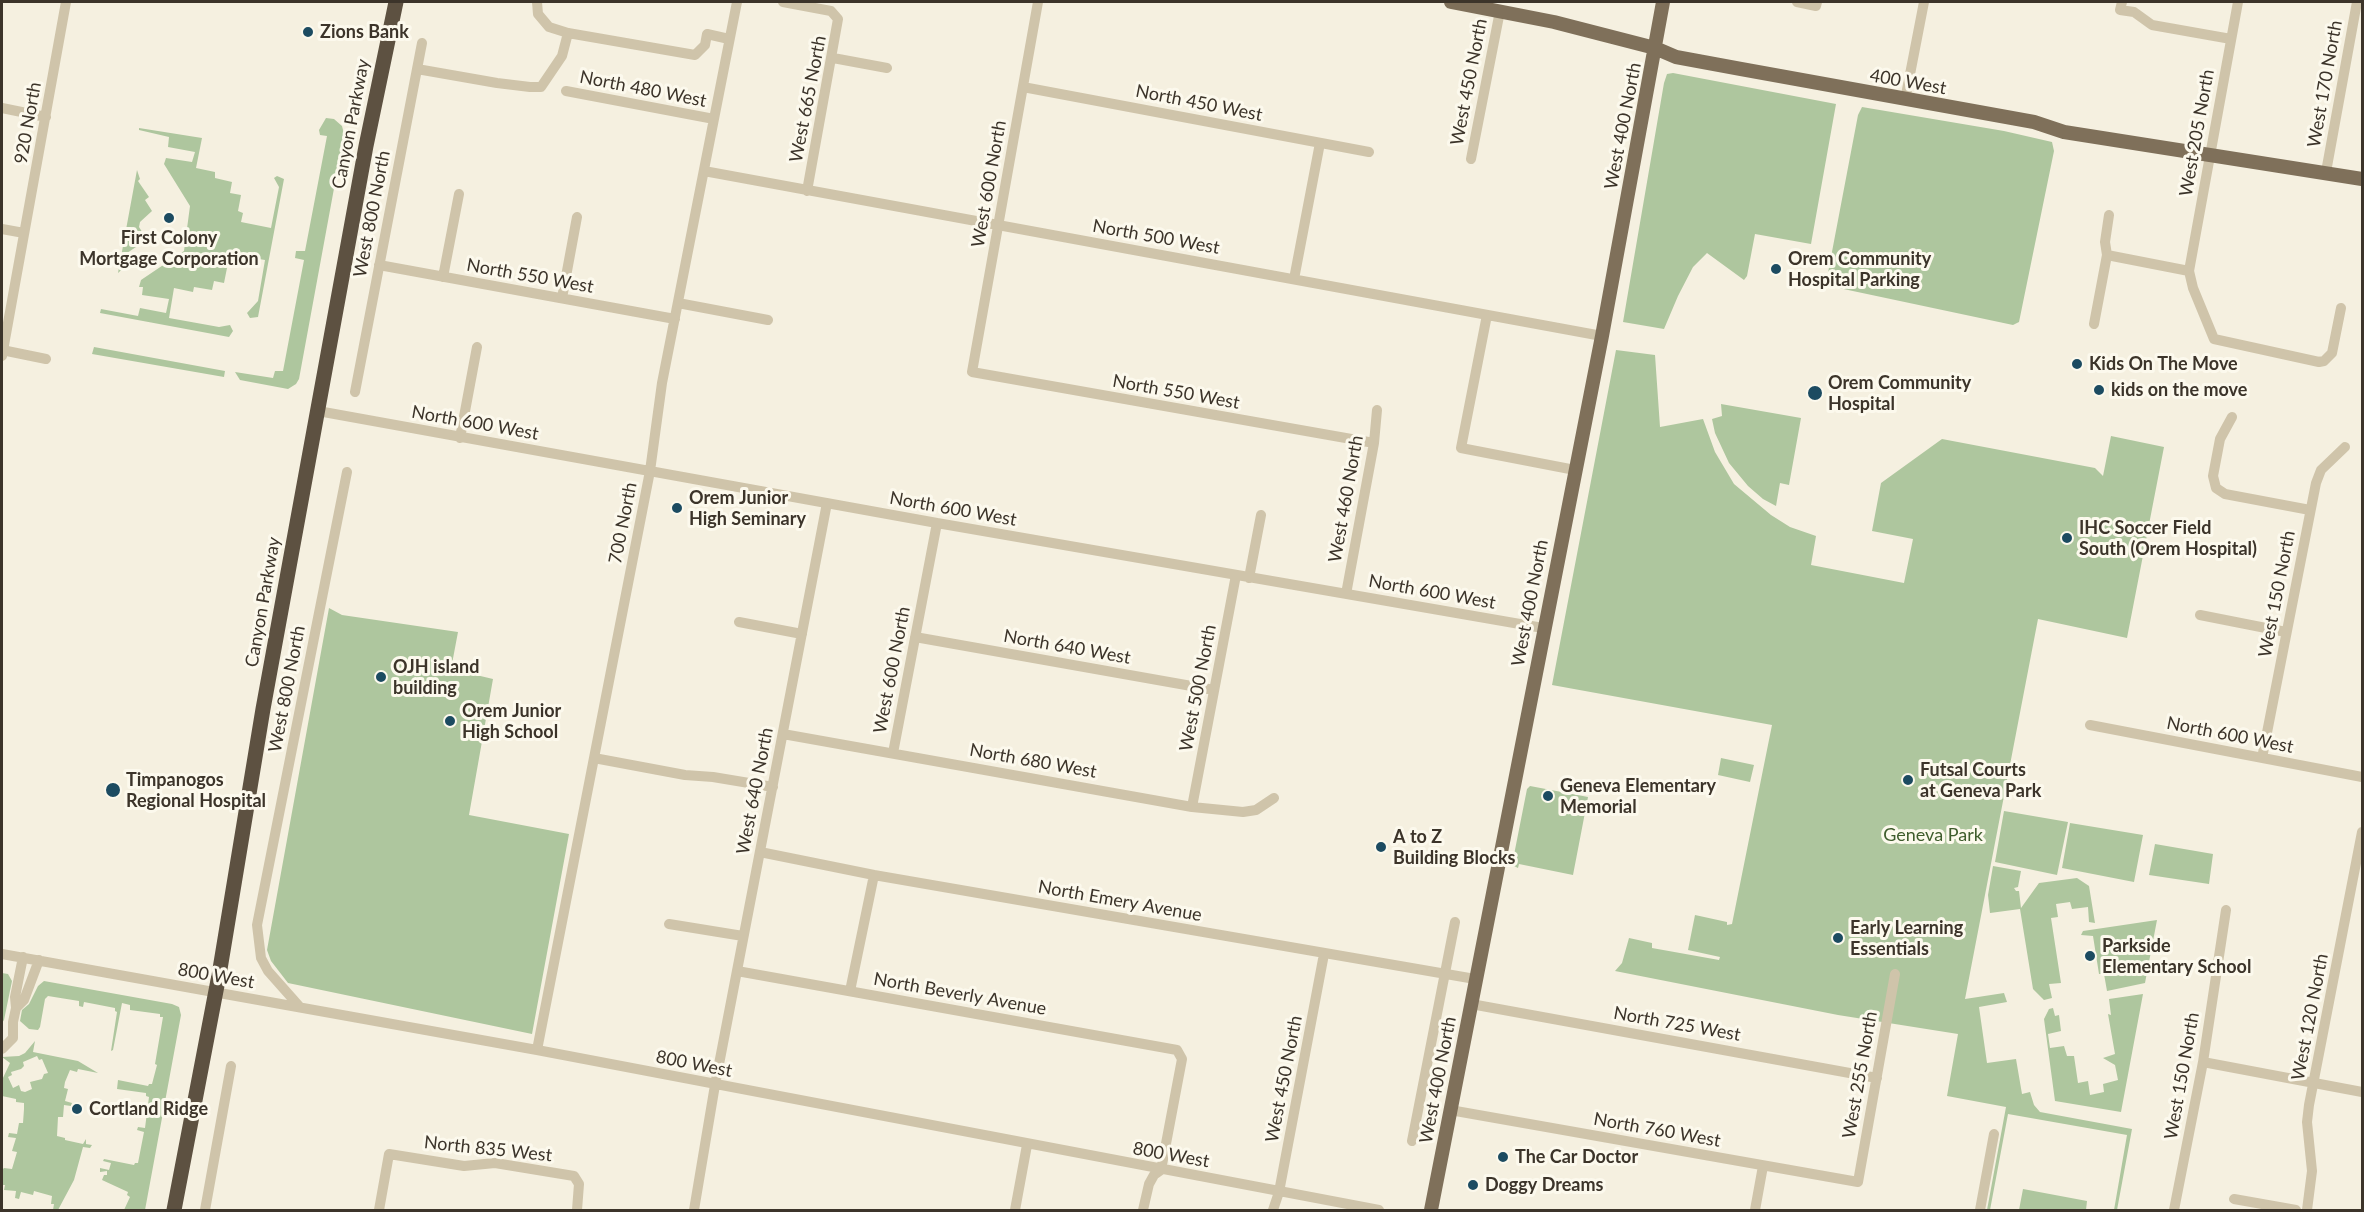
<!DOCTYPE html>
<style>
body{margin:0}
#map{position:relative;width:2364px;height:1212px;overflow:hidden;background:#f5f0e0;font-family:Lato,sans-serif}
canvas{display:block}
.frame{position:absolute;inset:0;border:3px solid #3c342a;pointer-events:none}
</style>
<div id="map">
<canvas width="2364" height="1212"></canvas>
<div class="frame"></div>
</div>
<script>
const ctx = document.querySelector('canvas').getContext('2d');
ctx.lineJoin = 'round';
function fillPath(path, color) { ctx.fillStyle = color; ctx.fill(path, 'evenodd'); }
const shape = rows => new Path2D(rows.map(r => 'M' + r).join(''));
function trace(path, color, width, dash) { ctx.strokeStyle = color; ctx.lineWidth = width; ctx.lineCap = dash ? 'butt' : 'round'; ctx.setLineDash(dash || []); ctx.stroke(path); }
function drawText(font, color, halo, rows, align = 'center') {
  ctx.font = font + ' Lato,sans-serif'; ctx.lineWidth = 6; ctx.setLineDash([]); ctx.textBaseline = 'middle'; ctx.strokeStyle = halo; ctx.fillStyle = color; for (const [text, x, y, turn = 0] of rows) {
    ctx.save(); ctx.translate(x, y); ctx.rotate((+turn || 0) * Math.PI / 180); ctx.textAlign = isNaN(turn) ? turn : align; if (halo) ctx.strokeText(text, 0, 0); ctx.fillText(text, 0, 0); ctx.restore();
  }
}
fillPath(shape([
 [1673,73,1836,104,1811,244,1755,234,1747,276,1744,280,1707,253,1693,267,1678,296,1664,329,1623,322,1664,83,1667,74],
 [1862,107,2004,131,2052,142,2054,151,2019,322,2013,325,1834,287,1827,278,1858,115],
 [326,118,334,119,342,126,344,134,299,379,296,384,288,389,240,380,235,372,273,378,275,371,283,371,304,260,295,258,296,251,305,251,327,136,320,135,319,130],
 [139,128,202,138,196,168,215,172,215,178,232,182,230,193,241,195,238,211,243,213,241,222,271,228,279,187,274,178,277,176,284,179,258,317,250,318,247,313,258,301,265,260,235,255,234,263,228,263,224,283,214,281,212,290,194,287,193,292,174,288,169,318,219,327,230,325,233,331,229,337,100,313,101,309,138,316,140,308,166,313,169,299,142,295,143,287,139,287,141,280,184,251,190,206,164,164,166,158,192,162,195,152,168,147,169,137,139,130],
 [137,170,140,179,138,181,149,197,145,200,152,211,140,222,139,227,144,235,137,240,139,245,124,255,129,263,118,273],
 [94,347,225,371,224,377,92,354],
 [1616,350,1655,355,1660,427,1703,419,1715,452,1734,484,1771,515,1790,527,1816,536,1811,565,1904,583,1913,539,1872,531,1881,483,1942,439,2095,468,2103,476,2111,436,2164,447,2127,638,2038,619,1965,999,2004,993,2007,1002,1979,1007,1987,1063,2016,1059,2022,1094,2030,1092,2034,1105,2040,1112,2132,1129,2117,1210,2114,1210,2127,1135,2008,1114,1990,1210,1987,1210,2006,1107,1947,1096,1958,1034,1838,1015,1615,971,1622,963,1629,938,1652,943,1652,948,1719,960,1720,957,1688,950,1695,915,1727,922,1727,925,1732,924,1772,725,1552,685],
 [1721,404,1801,418,1789,485,1780,483,1776,506,1763,499,1748,486,1729,463,1715,433,1712,419,1722,416],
 [329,608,342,615,458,632,451,669,493,679,469,815,569,834,532,1034,288,983,271,961,267,950,269,939],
 [1721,758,1754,765,1750,782,1718,775],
 [1530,786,1588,797,1573,875,1519,864,1518,868,1512,865,1527,789],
 [2004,811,2068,822,2057,875,1995,862],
 [2070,823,2143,835,2134,882,2062,868],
 [2155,844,2213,854,2209,884,2149,875],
 [1993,866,2021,871,2018,887,2014,888,2016,891,2019,891,2021,908,2039,883,2077,878,2089,886,2095,923,2089,922,2088,907,2072,909,2070,902,2056,904,2058,917,2051,918,2061,983,2049,984,2052,998,2044,1000,2033,989,2020,909,1990,913,1988,895],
 [2157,920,2145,983,2107,991,2104,974,2099,974,2093,936,2081,935,2083,931],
 [2,973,8,974,12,981,4,1020,2,1023],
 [44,981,172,1004,179,1007,181,1015,145,1210,124,1210,130,1197,127,1195,128,1192,102,1180,104,1175,107,1175,107,1171,100,1172,100,1168,109,1170,111,1163,103,1161,104,1159,134,1165,135,1163,138,1163,144,1132,137,1130,138,1127,145,1128,149,1097,146,1096,146,1093,117,1089,118,1080,148,1086,149,1084,152,1084,157,1065,155,1064,163,1017,160,1017,160,1014,130,1010,130,1005,122,1003,113,1050,111,1051,117,1012,115,1011,115,1008,84,1002,83,1007,79,1006,79,1001,48,996,45,999,40,1027,38,1030,29,1029,20,1021,22,1010,29,1004,38,986],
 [2143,994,2121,1112,2055,1101,2044,1019,2049,1009,2053,1008,2055,1016,2059,1015,2061,1031,2048,1034,2050,1048,2064,1046,2067,1056,2074,1056,2078,1083,2088,1081,2090,1095,2104,1092,2103,1084,2118,1080,2115,1065,2103,1058,2115,1054,2108,1014,2111,1015,2109,999],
 [35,1041,33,1052,78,1061,98,1073,78,1069,77,1072,70,1070,65,1082,64,1088,68,1089,65,1101,72,1103,71,1106,64,1105,63,1117,58,1117,57,1136,65,1138,65,1140,83,1144,86,1139,86,1144,92,1145,90,1148,83,1147,74,1180,58,1210,53,1210,54,1204,51,1204,52,1196,34,1191,33,1195,21,1192,19,1199,15,1198,16,1191,4,1190,5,1185,2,1185,2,1170,4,1168,12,1169,17,1152,12,1151,16,1138,8,1137,9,1133,17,1134,19,1123,23,1123,24,1109,24,1103,16,1102,16,1099,2,1096,2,1080,10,1063,2,1057,19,1056,25,1053],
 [37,1056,39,1060,42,1059,48,1073,44,1074,42,1079,30,1082,32,1089,25,1092,21,1091,19,1085,13,1088,8,1077,12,1075,11,1072,21,1069,24,1066,23,1062],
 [2023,1189,2087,1201,2086,1210,2019,1210]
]), '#aec69e');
trace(shape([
 [537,2,538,14,549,27,568,33,695,55,705,45,707,34,729,39],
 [783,2,831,11,838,19,807,191],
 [1038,2,972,372,1374,443],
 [1797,2,1816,6,1817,2],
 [2122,2,2120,10,2134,12,2152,25,2231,39],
 [2238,2,2189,271,2193,288,2214,339,2319,362,2324,361,2332,353,2341,308],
 [833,58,887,68],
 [417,69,497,83,530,87,541,87,562,56,568,33],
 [1023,87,1369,152],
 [566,91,714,119],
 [1905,100,1924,2],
 [2,108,46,117],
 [1471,159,1500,11],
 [704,171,1602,336],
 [2326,172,2357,2],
 [2,229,24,233],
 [2107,255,2189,271],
 [379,265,675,319],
 [443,277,459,194],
 [1294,279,1320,143],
 [562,298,577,217],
 [678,303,768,320],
 [1487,315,1461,448,1575,470],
 [2094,324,2107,255,2105,242,2109,215],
 [2,350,46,359],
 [2,356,66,2],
 [355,392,422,43],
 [318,411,937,523,1543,628],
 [2232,417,2220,439,2213,476,2216,488,2225,494,2310,510],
 [460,438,477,347],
 [1249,578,1261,515],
 [1346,594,1374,443,1377,410],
 [2200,615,2286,632],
 [739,622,802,634],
 [915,637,1214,690],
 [2090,725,2362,777],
 [783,734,1192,807,1243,812,1256,810,1274,798],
 [893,753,937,523],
 [594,758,685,775,713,777,773,787],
 [2262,758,2316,483,2321,470,2345,447],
 [1192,807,1236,575],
 [760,852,874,875,1475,979],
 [669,924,743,936],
 [2,954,537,1050,1379,1210],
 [737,971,1177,1050,1182,1059,1161,1170,1154,1175,1149,1184,1143,1210],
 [850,991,874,875],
 [1471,1004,1877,1078],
 [299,1006,268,971,261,958,257,925,347,472],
 [16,1008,15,997,23,957],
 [2,1049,13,1038,13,1022,16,1008,24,1000,39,960],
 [537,1050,650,471,662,383,737,2],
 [2203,1062,2362,1092],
 [1450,1110,1858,1182,1895,974],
 [1412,1141,1455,922],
 [2234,1199,2296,1210],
 [205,1210,231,1066],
 [379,1210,389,1154,464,1166,495,1163,574,1176,579,1184,577,1210],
 [694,1210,715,1085,827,503],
 [1015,1210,1027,1145],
 [1273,1210,1279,1192,1324,954],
 [1755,1210,1763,1166],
 [1980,1210,1994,1134],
 [2174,1210,2203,1062,2226,910],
 [2307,1210,2312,1171,2307,1122,2309,1105,2362,832]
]), '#cfc4aa', 10);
trace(shape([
 [1451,2,1554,22,1655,48,1676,57,1741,69,2034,122,2064,132,2362,179],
 [1431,1210,1602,336,1663,2]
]), '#7f705a', 14);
trace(shape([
 [174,1210,219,975,263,709,366,146,396,2]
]), '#5d5141', 15);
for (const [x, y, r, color] of [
 [308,32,6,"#1c4b61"],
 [169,218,6,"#1c4b61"],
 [1776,269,6,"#1c4b61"],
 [2077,364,6,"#1c4b61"],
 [2099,390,6,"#1c4b61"],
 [1815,393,8,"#1c4b61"],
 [677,508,6,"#1c4b61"],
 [2067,538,6,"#1c4b61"],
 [381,677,6,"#1c4b61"],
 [450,721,6,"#1c4b61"],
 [1908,780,6,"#1c4b61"],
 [113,790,8,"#1c4b61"],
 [1548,796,6,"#1c4b61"],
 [1381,847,6,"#1c4b61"],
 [1838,938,6,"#1c4b61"],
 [2090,956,6,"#1c4b61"],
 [77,1109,6,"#1c4b61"],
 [1503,1157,6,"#1c4b61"],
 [1473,1185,6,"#1c4b61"]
]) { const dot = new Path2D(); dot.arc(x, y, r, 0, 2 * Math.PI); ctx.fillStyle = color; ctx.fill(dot); trace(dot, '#fcf9ed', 2); }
drawText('bold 18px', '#3c342a', '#fcf9ed', [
 ["Zions Bank",320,32],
 ["First Colony",169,238,"center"],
 ["Mortgage Corporation",169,259,"center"],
 ["Orem Community",1788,259],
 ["Hospital Parking",1788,280],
 ["Kids On The Move",2089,364],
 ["Orem Community",1828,383],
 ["Hospital",1828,404],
 ["kids on the move",2111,390],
 ["Orem Junior",689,498],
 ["High Seminary",689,519],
 ["IHC Soccer Field",2079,528],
 ["South (Orem Hospital)",2079,549],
 ["OJH island",393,667],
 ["building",393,688],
 ["Orem Junior",462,711],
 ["High School",462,732],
 ["Futsal Courts",1920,770],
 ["at Geneva Park",1920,791],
 ["Timpanogos",126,780],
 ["Regional Hospital",126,801],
 ["Geneva Elementary",1560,786],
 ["Memorial",1560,807],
 ["A to Z",1393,837],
 ["Building Blocks",1393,858],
 ["Early Learning",1850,928],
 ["Essentials",1850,949],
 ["Parkside",2102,946],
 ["Elementary School",2102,967],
 ["Cortland Ridge",89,1109],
 ["The Car Doctor",1515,1157],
 ["Doggy Dreams",1485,1185]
], 'left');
drawText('18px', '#3c342a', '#fcf9ed', [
 ["West 450 North",1469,82,-79],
 ["400 West",1908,82,10],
 ["West 170 North",2325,84,-80],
 ["North 480 West",643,89,11],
 ["West 665 North",808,99,-79],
 ["North 450 West",1199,103,11],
 ["920 North",28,123,-80],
 ["Canyon Parkway",351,124,-79],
 ["West 400 North",1623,126,-79],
 ["West 205 North",2197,133,-80],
 ["West 600 North",989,184,-80],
 ["West 800 North",372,214,-79],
 ["North 500 West",1156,237,10],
 ["North 550 West",530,276,10],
 ["North 550 West",1176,392,10],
 ["North 600 West",475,423,10],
 ["West 460 North",1346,499,-80],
 ["North 600 West",953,509,10],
 ["700 North",623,523,-79],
 ["North 600 West",1432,592,10],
 ["West 150 North",2277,594,-79],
 ["Canyon Parkway",263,602,-80],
 ["West 400 North",1530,603,-79],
 ["North 640 West",1067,647,10],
 ["West 600 North",892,670,-79],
 ["West 500 North",1198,688,-79],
 ["West 800 North",287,689,-79],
 ["North 600 West",2230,735,11],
 ["North 680 West",1033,761,10],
 ["West 640 North",755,791,-79],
 ["North Emery Avenue",1120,901,10],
 ["800 West",216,976,10],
 ["North Beverly Avenue",960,994,10],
 ["West 120 North",2310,1017,-79],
 ["North 725 West",1677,1024,10],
 ["800 West",694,1064,11],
 ["West 255 North",1860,1075,-80],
 ["West 150 North",2182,1076,-80],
 ["West 450 North",1284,1079,-79],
 ["West 400 North",1438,1080,-79],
 ["North 760 West",1657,1130,10],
 ["North 835 West",488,1149,6],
 ["800 West",1171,1155,10]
]);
drawText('18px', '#3e5c2c', '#fcf9ed', [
 ["Geneva Park",1933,835]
]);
</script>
